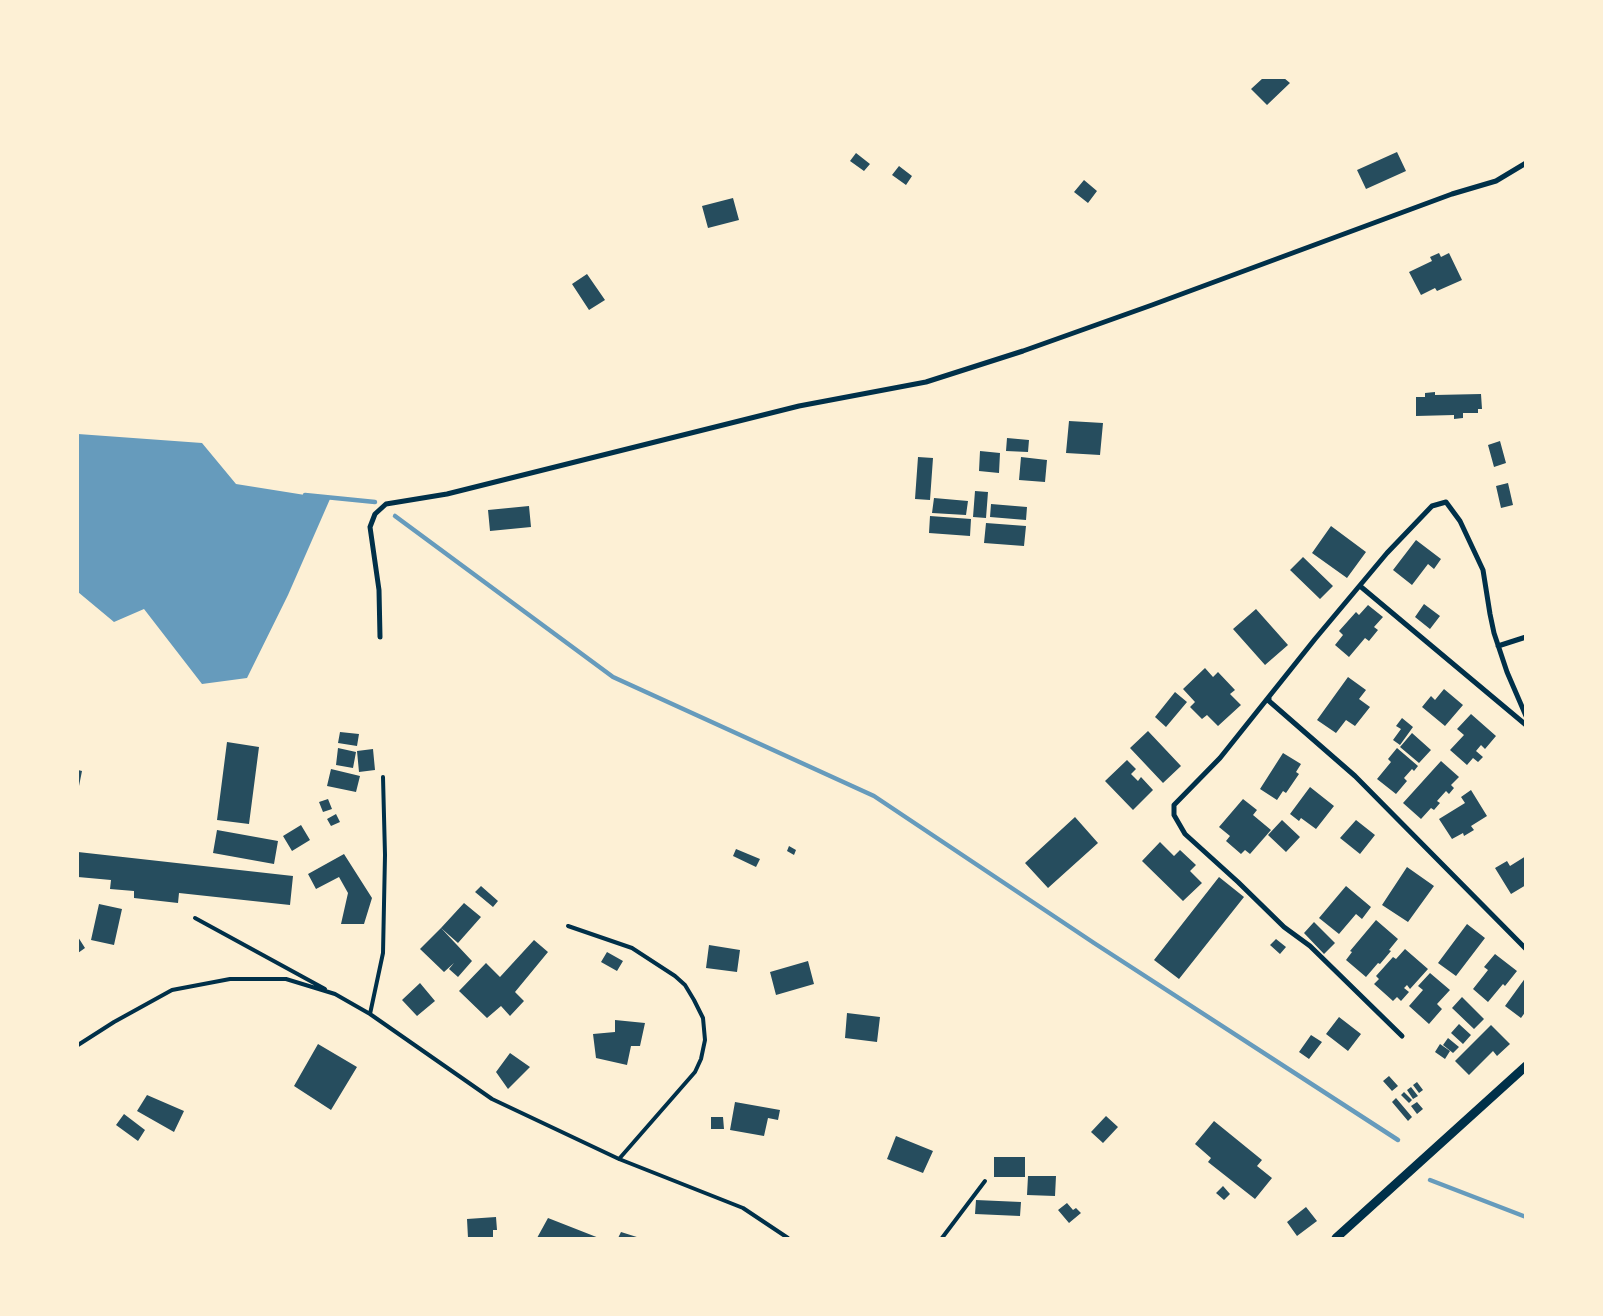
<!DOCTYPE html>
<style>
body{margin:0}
#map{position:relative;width:1603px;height:1316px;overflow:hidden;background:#fdf0d5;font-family:"Fira Sans Condensed",sans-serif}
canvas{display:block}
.frame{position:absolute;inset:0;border:79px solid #fdf0d5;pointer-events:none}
</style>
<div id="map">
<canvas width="1603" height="1316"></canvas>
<div class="frame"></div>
</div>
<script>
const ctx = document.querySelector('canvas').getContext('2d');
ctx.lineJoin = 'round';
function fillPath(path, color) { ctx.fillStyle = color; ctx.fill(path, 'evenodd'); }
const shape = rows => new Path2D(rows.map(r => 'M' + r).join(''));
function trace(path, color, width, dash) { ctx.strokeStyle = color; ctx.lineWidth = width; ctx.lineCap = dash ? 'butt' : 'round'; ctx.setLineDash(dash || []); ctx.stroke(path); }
fillPath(shape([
 [78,434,202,443,236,484,330,499,288,595,247,678,202,684,144,609,114,622,78,592]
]), '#669bbc');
trace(shape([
 [305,495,375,502],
 [395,516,613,677,874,796,1094,943,1398,1140],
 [1430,1180,1526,1217]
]), '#669bbc', 4.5);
fillPath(shape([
 [1263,78,1284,78,1290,83,1267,105,1251,89],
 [1397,152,1406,171,1366,189,1357,170],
 [856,153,870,164,864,171,850,161],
 [899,166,912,176,906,185,892,175],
 [1084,180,1097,191,1088,203,1074,192],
 [733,198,739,220,708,228,702,206],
 [1439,253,1441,257,1449,253,1462,280,1437,291,1435,288,1421,295,1409,272,1432,261,1430,257],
 [587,274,605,300,589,310,572,284],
 [1435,392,1435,395,1481,394,1482,409,1478,409,1478,413,1463,413,1463,418,1454,419,1454,415,1416,416,1416,397,1425,397,1425,393],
 [1069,421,1103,423,1100,455,1066,453],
 [1007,438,1029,440,1028,452,1006,451],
 [1500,441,1506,463,1494,467,1488,445],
 [980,451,1000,453,999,473,979,471],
 [918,457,933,458,930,500,915,499],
 [1021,457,1047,460,1045,482,1019,480],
 [1508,483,1513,505,1501,508,1496,486],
 [975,491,988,492,986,518,973,517],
 [934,498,968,501,966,515,932,513],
 [991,504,1027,507,1026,520,990,517],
 [529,506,531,527,490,531,488,510],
 [930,516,971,519,970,536,929,533],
 [986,523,1026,526,1024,546,984,543],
 [1331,526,1366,552,1347,578,1312,553],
 [1416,540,1441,559,1434,569,1428,564,1412,585,1393,570],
 [1303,557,1333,586,1320,599,1290,570],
 [1424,604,1440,616,1430,629,1415,617],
 [1368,605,1383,617,1374,627,1378,630,1369,641,1365,638,1349,657,1335,645,1343,635,1339,631,1356,612,1359,615],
 [1256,609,1288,645,1265,665,1233,629],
 [1205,668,1213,677,1218,672,1235,690,1230,694,1241,705,1218,726,1207,715,1202,719,1190,707,1195,702,1183,689],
 [1348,677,1366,690,1359,699,1370,707,1355,726,1346,720,1336,733,1317,720],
 [1444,689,1463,705,1445,726,1422,707,1431,696,1435,700],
 [1175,692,1187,702,1166,727,1155,717],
 [1471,714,1496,736,1485,749,1481,745,1476,751,1483,757,1478,762,1473,758,1467,765,1450,750,1464,735,1457,729],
 [1402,718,1413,727,1400,745,1393,740,1401,729,1396,726],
 [1148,731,1181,766,1163,783,1130,748],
 [340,732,359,734,357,746,338,743],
 [1412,733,1431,750,1419,763,1400,747],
 [227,742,259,747,249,824,217,820],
 [338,748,356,752,353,768,336,765],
 [1397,748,1418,766,1414,771,1412,769,1404,778,1407,781,1396,794,1377,779,1391,762,1388,759],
 [373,749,375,770,359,772,357,751],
 [1283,753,1301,764,1296,772,1299,774,1286,793,1283,791,1277,800,1260,789],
 [1127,760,1136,769,1131,774,1138,781,1141,777,1153,790,1133,810,1105,781],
 [1441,761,1459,777,1451,785,1454,788,1449,794,1446,791,1437,801,1440,803,1434,810,1431,808,1421,819,1403,803],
 [331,769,360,776,356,792,327,786],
 [78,770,82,771,79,786,78,786],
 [1310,787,1334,806,1316,829,1301,818,1299,821,1290,814],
 [1471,790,1487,816,1471,826,1474,830,1464,836,1463,833,1452,839,1439,819,1465,803,1461,797],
 [328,799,332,809,323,812,319,802],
 [1243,799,1257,810,1253,815,1271,830,1250,854,1245,850,1241,854,1226,841,1230,836,1219,827],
 [336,814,340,822,331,826,327,819],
 [1075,817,1098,843,1048,888,1025,863],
 [1282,820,1300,837,1286,852,1268,835],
 [1356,820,1375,835,1360,854,1340,838],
 [301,825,310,840,292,851,283,836],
 [217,830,278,841,274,864,213,853],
 [1160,842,1174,856,1180,850,1196,865,1190,871,1202,883,1183,901,1142,861],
 [789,846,796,850,794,855,787,851],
 [736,849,760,859,756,867,733,856],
 [78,852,293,876,290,905,179,893,178,903,134,898,134,891,110,889,111,880,78,877],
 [344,854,372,898,364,924,341,924,348,893,339,877,316,889,308,874],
 [1526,856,1526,885,1511,894,1495,868,1507,861,1510,866],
 [1407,867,1434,886,1408,922,1382,905],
 [1219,877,1244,897,1179,979,1154,960],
 [481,886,498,901,493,907,475,892],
 [1346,886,1371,907,1362,919,1356,914,1339,934,1319,918],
 [464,903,481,917,458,943,441,928],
 [99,904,122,909,114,945,91,940],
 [1376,920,1398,939,1389,950,1391,951,1380,964,1378,963,1366,977,1346,960,1352,952,1350,951],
 [1314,922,1335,943,1324,954,1304,933],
 [1467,924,1485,938,1456,976,1438,963],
 [441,928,472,961,458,977,449,969,454,963,444,972,420,949],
 [78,937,85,948,78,953],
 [1276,939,1286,947,1280,954,1270,945],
 [534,940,548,952,515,992,524,1001,510,1016,501,1006,487,1018,459,991,486,963,500,977],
 [709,945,740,950,737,972,706,968],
 [1405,949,1428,969,1410,989,1407,985,1404,988,1409,992,1401,1001,1397,997,1393,1001,1374,984,1379,979,1376,976,1393,957,1396,959],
 [607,952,623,961,617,971,601,962],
 [1495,954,1517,971,1505,986,1503,984,1488,1002,1473,989,1488,970,1484,967],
 [808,961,814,984,776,995,770,972],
 [1430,973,1450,990,1437,1004,1442,1009,1429,1024,1409,1006,1423,990,1418,986],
 [1526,977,1526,1011,1521,1018,1505,1006],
 [420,983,435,1001,417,1016,402,1000],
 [1462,997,1484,1019,1474,1029,1452,1008],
 [847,1013,880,1017,877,1042,845,1038],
 [1339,1017,1361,1034,1348,1051,1326,1034],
 [615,1020,645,1023,640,1046,631,1046,627,1065,596,1058,593,1034,615,1032],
 [1459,1024,1471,1035,1463,1044,1451,1033],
 [1491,1025,1510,1044,1497,1056,1493,1051,1469,1075,1455,1061],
 [1311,1035,1322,1042,1309,1059,1299,1052],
 [1448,1038,1459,1047,1453,1053,1443,1045],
 [318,1044,357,1067,331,1110,294,1086],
 [1440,1044,1450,1051,1445,1059,1435,1052],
 [510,1053,530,1067,508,1089,496,1072],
 [1389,1076,1398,1086,1392,1091,1383,1081],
 [1417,1082,1423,1090,1419,1093,1413,1085],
 [1411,1087,1418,1096,1413,1099,1407,1090],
 [1404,1092,1412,1100,1409,1103,1401,1095],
 [147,1095,184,1111,174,1132,137,1111],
 [1396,1098,1412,1117,1408,1121,1392,1102],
 [735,1102,780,1110,778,1120,768,1118,764,1136,730,1130],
 [1417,1102,1423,1109,1417,1114,1411,1106],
 [124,1114,145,1130,138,1141,116,1125],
 [1106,1116,1118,1127,1103,1143,1091,1132],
 [711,1117,723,1117,724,1129,711,1129],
 [1214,1121,1262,1160,1257,1166,1272,1178,1255,1199,1208,1162,1211,1158,1195,1144],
 [896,1136,933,1151,923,1173,887,1159],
 [994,1157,1025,1157,1025,1177,994,1177],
 [1028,1176,1056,1176,1055,1196,1027,1195],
 [1223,1186,1230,1194,1224,1200,1216,1193],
 [976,1200,1021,1202,1020,1216,975,1214],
 [1067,1203,1073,1210,1076,1208,1081,1213,1069,1223,1058,1210],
 [1306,1207,1317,1221,1297,1236,1287,1222],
 [496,1217,497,1230,493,1230,493,1238,468,1238,467,1219],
 [548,1218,599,1238,537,1238],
 [621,1232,640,1238,618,1238]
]), '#264d5e');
trace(shape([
 [195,918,325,989],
 [568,926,632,948,675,976,685,985,694,1000,703,1018,705,1040,701,1059,695,1072,619,1159],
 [370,1014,383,953,385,855,383,777],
 [78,1045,114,1022,172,990,230,979,286,979,335,994,370,1014,492,1099,619,1159,743,1208,788,1238],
 [942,1238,985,1181]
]), '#003049', 4);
trace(shape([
 [1360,586,1526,725],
 [380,637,379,590,370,527,375,514,386,504,447,494,799,406,926,382,1023,351,1152,305,1452,194,1496,181,1526,163],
 [1498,646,1526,637],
 [1269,697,1269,701,1355,776,1526,949],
 [1402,1036,1310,946,1284,927,1238,882,1185,834,1174,815,1174,805,1220,758,1315,639,1387,553,1432,506,1446,502,1460,521,1483,570,1490,614,1494,633,1507,672,1526,716]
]), '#003049', 5);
trace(shape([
 [1336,1238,1526,1066]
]), '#003049', 9);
</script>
